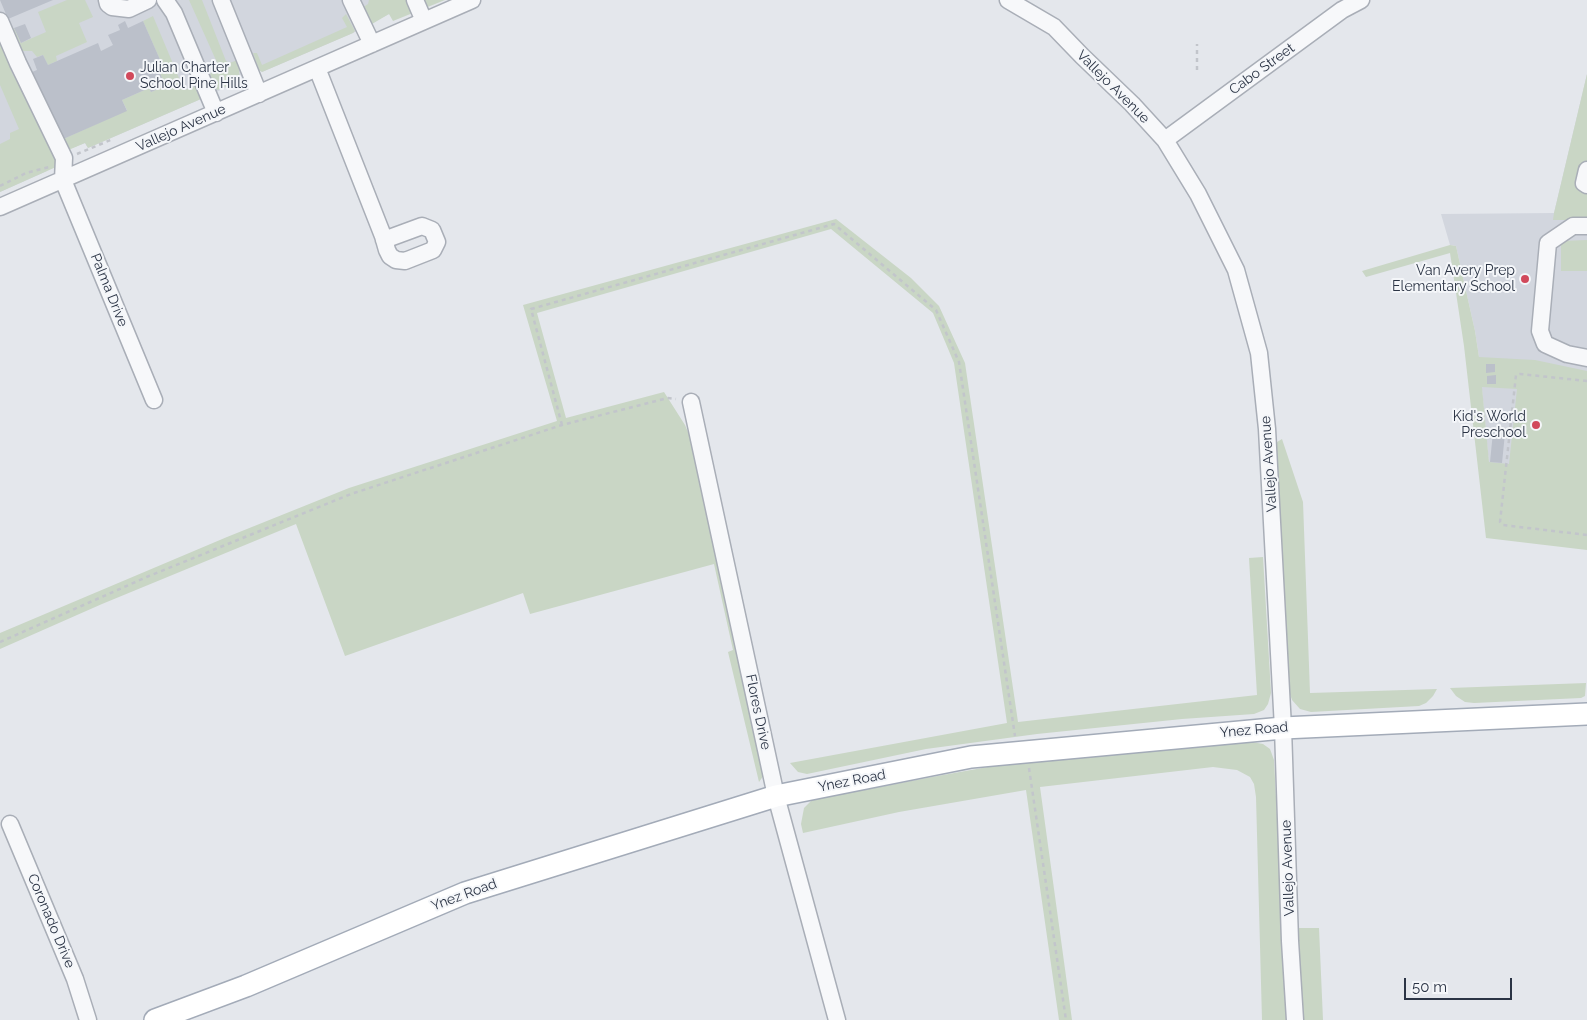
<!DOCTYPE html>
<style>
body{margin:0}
#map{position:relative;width:1587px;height:1020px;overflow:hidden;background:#e4e7ec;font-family:Raleway,sans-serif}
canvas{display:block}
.scale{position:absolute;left:1404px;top:978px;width:108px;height:22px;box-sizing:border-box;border:2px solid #2b3445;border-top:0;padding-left:6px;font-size:15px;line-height:18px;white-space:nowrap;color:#2b3445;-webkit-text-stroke:4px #f4f6f9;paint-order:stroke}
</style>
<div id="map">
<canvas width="1587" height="1020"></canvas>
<div class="scale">50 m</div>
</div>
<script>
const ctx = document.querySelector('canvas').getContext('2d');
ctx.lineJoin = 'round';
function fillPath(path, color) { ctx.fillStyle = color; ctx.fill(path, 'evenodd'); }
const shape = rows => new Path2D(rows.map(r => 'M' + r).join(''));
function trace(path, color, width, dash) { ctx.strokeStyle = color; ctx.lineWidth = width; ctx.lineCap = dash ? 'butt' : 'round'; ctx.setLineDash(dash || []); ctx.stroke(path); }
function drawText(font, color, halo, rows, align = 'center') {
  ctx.font = font + ' Raleway,sans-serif'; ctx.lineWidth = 4; ctx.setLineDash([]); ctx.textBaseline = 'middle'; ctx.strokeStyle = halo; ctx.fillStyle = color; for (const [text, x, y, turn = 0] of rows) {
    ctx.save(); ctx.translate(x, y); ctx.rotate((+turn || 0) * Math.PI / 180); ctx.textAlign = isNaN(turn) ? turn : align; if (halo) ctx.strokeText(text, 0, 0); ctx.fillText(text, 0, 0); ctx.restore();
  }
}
fillPath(shape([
 [0,0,384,0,389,14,353,33,262,72,259,70,240,78,240,81,201,99,88,148,85,143,62,152,47,171,0,192],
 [1587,74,1587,542,1495,529,1479,357,1475,331,1456,246,1450,245,1441,214,1554,213]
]), '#d2d6de');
fillPath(shape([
 [67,0,85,0,93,17,79,23,87,42,56,56,57,61,48,65,43,55,37,57,32,51,20,51,13,34,13,29,14,28,21,43,46,32,38,12],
 [189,0,202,0,226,61,229,63,238,60,240,81,217,90,210,74,219,67],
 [369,0,445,0,393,21,389,14,372,24,367,22,362,8,368,4],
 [346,14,355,31,353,33,262,72,259,70,253,53,257,53,262,65,347,27,342,18],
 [153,16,184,90,196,86,201,99,88,148,85,143,66,151,61,140,127,110,122,100,149,88,151,92,165,86,160,73,165,71,143,21],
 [0,42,13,75,20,81,58,155,56,167,0,192,0,144,10,139,10,133,19,129,0,85],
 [1587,74,1587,220,1553,220,1554,213],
 [836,219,911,278,939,306,965,363,1018,722,1257,695,1249,558,1263,557,1271,693,1268,704,1264,710,1254,714,1182,719,1037,734,926,749,807,774,798,772,790,763,1007,723,954,363,933,313,831,229,537,313,566,418,664,392,685,425,694,446,764,775,759,782,728,652,733,650,714,564,530,614,523,593,345,656,296,524,102,604,0,649,0,633,227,537,349,488,557,421,523,305],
 [1587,240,1587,271,1561,271,1561,241],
 [1450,245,1456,246,1475,331,1479,357,1535,360,1587,371,1587,550,1486,538,1464,346,1450,253,1366,277,1362,271],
 [1482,387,1517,389,1509,464,1489,462],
 [1282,439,1303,502,1310,693,1437,689,1433,696,1426,703,1419,706,1311,712,1300,709,1292,700,1289,691,1284,633,1277,451,1277,442],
 [1586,683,1585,696,1581,698,1474,703,1465,702,1456,696,1450,688],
 [1252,742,1263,744,1270,749,1274,760,1288,1020,1262,1020,1256,797,1254,784,1250,777,1237,770,1213,767,1040,787,1072,1020,1059,1020,1026,790,899,812,803,833,801,824,804,808,812,800,932,777,999,765],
 [1296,928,1319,928,1323,1020,1302,1020]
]), '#c9d6c5');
fillPath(shape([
 [0,0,53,0,8,19],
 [125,21,128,28,143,21,165,71,160,73,165,86,151,92,149,88,122,100,127,111,61,140,32,72,37,70,33,59,43,55,48,65,98,43,101,51,113,45,108,35,120,30,118,25],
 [25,24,31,38,21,43,14,28],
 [1486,364,1495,364,1495,372,1486,373],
 [1496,375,1496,384,1487,384,1487,376],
 [1493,432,1505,433,1502,463,1490,462]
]), '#bbc0ca');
const minor = shape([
 [107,0,108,4,112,7,129,9,148,0],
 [165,0,174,13,216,113],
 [221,0,259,94],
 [351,0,372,44],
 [415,0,424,21],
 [1008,0,1054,27,1082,56,1132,104,1165,140,1198,194,1236,270,1259,353,1267,429,1283,728,1290,941,1295,1020],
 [0,21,18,63,64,158,63,180,154,400],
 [317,68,383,236,387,250,390,256,396,260,405,261,433,250,437,242,432,230,422,226,384,240],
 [1165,140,1342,10,1361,0],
 [1587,170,1584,183,1587,185],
 [0,207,472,0],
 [1587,226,1573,226,1548,243,1540,331,1545,344,1567,354,1587,358],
 [691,402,776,796,837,1020],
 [10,824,75,979,88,1020]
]);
const major = shape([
 [155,1020,246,986,465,893,776,796,971,757,1283,728,1587,714]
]);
trace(minor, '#a9aeb7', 19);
trace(major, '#a3abb8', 24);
trace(shape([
 [1197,70,1197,44],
 [77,154,113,139],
 [0,186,26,173,49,167],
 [1587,381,1520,374,1516,375,1500,522,1503,525,1587,535],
 [562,425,531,309,834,224,936,310,959,362,1015,736],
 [0,642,149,576,351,494,562,425,668,398,676,399],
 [1029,768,1066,1020]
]), '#c2c5cb', 2.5, [4, 4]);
trace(minor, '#f7f8fa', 16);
trace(major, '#fff', 21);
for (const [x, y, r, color] of [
 [130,76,5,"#d1495b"],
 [1525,279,5,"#d1495b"],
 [1536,425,5,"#d1495b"]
]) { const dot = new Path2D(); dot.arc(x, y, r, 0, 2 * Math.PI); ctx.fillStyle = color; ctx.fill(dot); trace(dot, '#f4f6f9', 2); }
drawText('14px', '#2b3445', '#f4f6f9', [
 ["Julian Charter",140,68,"left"],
 ["School Pine Hills",140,84,"left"],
 ["Van Avery Prep",1515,271],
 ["Elementary School",1515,287],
 ["Kid's World",1526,417],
 ["Preschool",1526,433]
], 'right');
drawText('14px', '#2b3445', '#f4f6f9', [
 ["Cabo Street",1262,69,-36],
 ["Vallejo Avenue",1113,87,45],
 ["Vallejo Avenue",181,128,-24],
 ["Palma Drive",109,290,68],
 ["Vallejo Avenue",1269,464,-94],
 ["Flores Drive",758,712,78],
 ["Ynez Road",1254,730,-5],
 ["Ynez Road",852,781,-11],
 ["Vallejo Avenue",1288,868,-92],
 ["Ynez Road",464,895,-20],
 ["Coronado Drive",51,921,67]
]);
</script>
